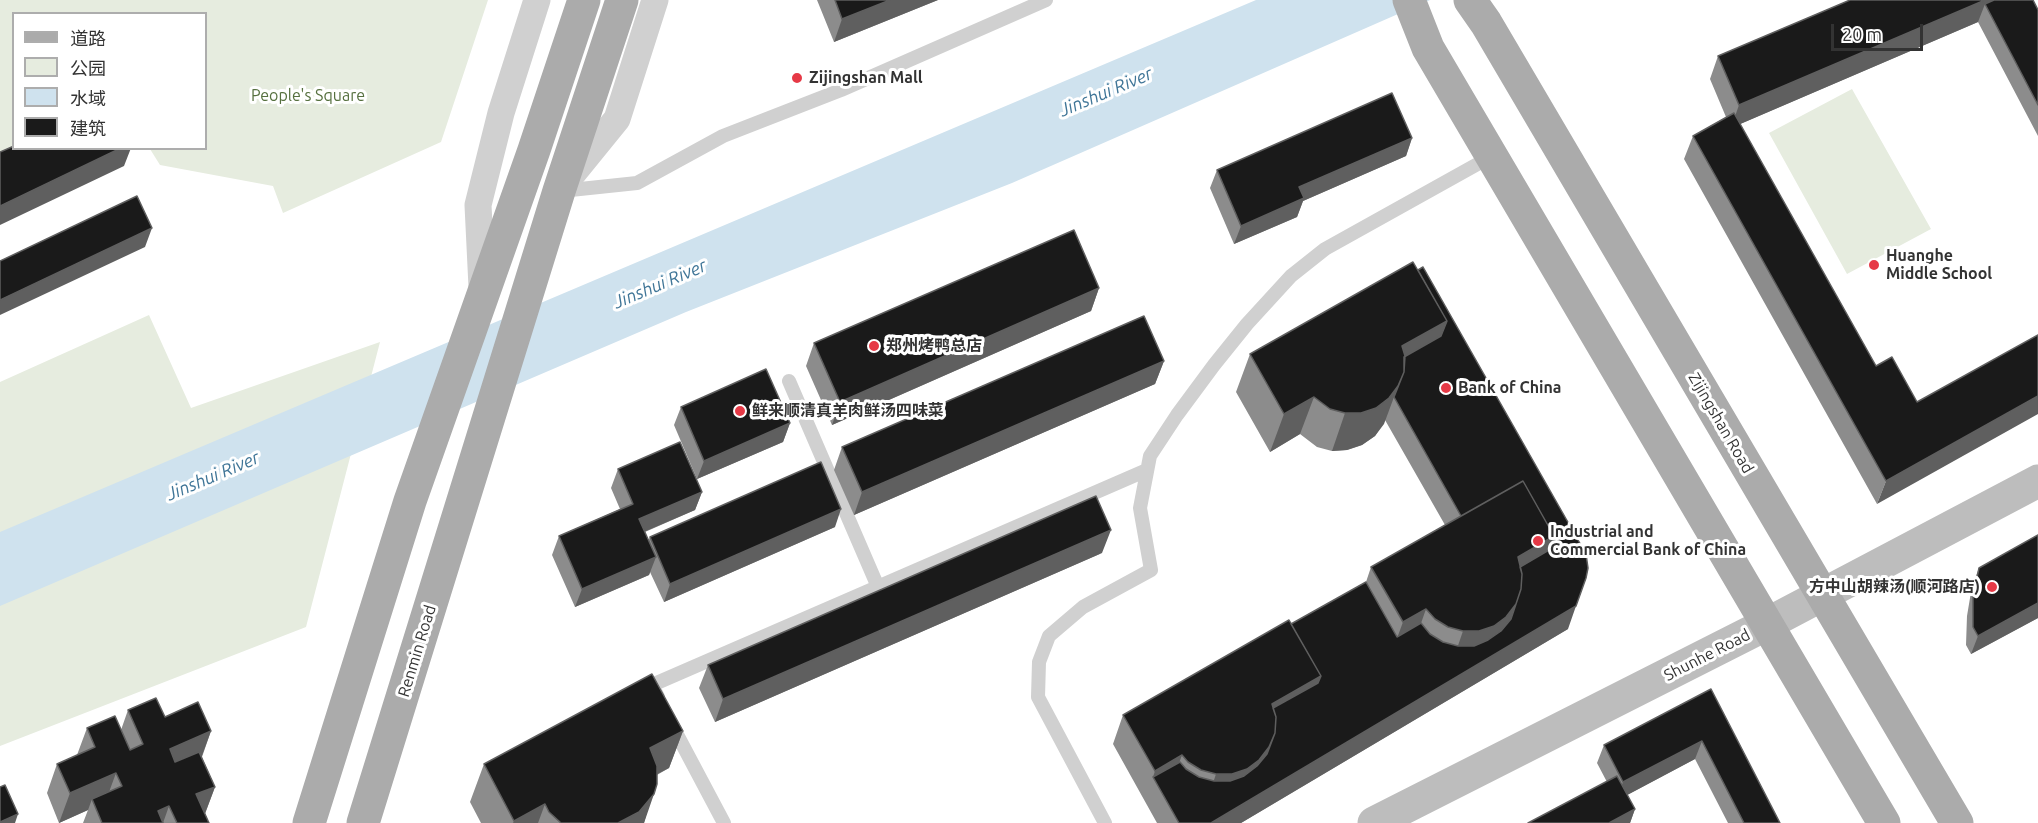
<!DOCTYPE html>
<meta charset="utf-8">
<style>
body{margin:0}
#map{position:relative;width:2038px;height:823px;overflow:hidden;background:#fff;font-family:Ubuntu,"Noto Sans SC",sans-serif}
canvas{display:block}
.legend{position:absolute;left:12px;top:12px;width:195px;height:138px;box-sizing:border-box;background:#fff;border:2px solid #adadad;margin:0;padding:8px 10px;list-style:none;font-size:18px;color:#333}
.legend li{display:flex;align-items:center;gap:12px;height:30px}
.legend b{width:30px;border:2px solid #adadad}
.scale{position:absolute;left:1831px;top:24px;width:92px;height:27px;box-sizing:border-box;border:3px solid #333;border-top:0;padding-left:8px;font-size:18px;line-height:21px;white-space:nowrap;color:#333;-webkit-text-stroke:4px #fff;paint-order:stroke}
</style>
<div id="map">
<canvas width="2038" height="823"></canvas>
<ul class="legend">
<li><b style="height:8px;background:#ababab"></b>道路</li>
<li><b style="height:16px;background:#e6ecdf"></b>公园</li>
<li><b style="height:16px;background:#cfe2ee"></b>水域</li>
<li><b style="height:16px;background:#1a1a1a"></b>建筑</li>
</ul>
<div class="scale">20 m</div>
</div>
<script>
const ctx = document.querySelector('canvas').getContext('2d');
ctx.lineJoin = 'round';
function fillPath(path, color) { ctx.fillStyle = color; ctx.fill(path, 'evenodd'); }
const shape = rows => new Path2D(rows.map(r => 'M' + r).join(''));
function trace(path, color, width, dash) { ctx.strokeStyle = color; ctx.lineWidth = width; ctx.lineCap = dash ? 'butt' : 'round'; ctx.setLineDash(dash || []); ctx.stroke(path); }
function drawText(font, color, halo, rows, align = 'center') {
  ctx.font = font + ' Ubuntu,"Noto Sans SC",sans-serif'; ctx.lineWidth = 6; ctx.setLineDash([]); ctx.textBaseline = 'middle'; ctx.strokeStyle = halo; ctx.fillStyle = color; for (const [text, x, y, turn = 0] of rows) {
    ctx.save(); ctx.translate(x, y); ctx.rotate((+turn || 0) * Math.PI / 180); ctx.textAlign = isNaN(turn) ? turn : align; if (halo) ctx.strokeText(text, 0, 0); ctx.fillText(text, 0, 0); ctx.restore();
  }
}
fillPath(shape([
 [0,0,488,0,441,142,283,213,273,186,160,165,150,149,206,148,206,14,14,14,14,148,0,158],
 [1852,89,1931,229,1847,274,1769,133],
 [149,315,191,408,380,342,306,627,0,746,0,382]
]), '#e6ecdf');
fillPath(shape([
 [1256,0,1430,0,1012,183,686,312,0,606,0,532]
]), '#cfe2ee');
trace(shape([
 [561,191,637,183,723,136,841,90,1046,0],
 [789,381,878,587],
 [658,697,652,685,1147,470],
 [672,725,724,823],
 [1105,823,1038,697,1039,662,1049,636,1083,607,1151,570,1140,508,1150,456,1177,415,1214,365,1247,324,1291,276,1325,249,1492,156]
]), '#d0d0d0', 14);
trace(shape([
 [565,183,617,119,655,0],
 [482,287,478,205,501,113,537,0]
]), '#d0d0d0', 27);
trace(shape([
 [1374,823,1767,624,2038,481]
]), '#bdbdbd', 33);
trace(shape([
 [1409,0,1428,48,1884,823],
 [1470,0,1486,23,1957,823],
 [309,823,410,501,534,150,584,0],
 [363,823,559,191,622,0]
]), '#ababab', 33);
fillPath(shape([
 [817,0,938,0,834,42],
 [1850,0,2033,0,2038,10,2038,136,1978,22,1740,124,1876,366,1917,402,1877,504,1684,159,1693,136,1726,117,1710,79,1718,56],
 [1412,138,1406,156,1303,201,1297,217,1234,244,1210,188,1217,170],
 [1413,262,1568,629,1241,823,1157,823,1113,744,1123,715,1291,624,1366,582,1371,567,1445,525,1385,420,1375,436,1362,445,1347,450,1332,451,1317,447,1300,434,1270,452,1236,392,1250,354],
 [1099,288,1091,311,832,425,806,366,814,343],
 [1164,361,1155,384,854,515,834,470,842,447],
 [681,407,790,423,783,442,697,479,674,425],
 [618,469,702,492,695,510,645,532,648,541,650,537,835,527,664,602,650,572,649,575,575,607,552,555,559,536,620,509,611,488],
 [2038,535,2038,618,1971,654,1966,645,1967,616,1972,586,1979,568],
 [1102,553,715,722,699,688,708,665],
 [1711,689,1780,823,1728,823,1695,759,1627,795,1635,809,1630,823,1528,823,1607,782,1597,763,1604,745],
 [128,710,165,717,211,731,202,757,215,787,205,814,209,823,83,823,88,810,59,823,47,793,57,764,77,755,87,728,121,730],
 [683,731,669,768,657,775,644,823,481,823,470,802,484,764]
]), '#8c8c8c');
fillPath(shape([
 [890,0,938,0,834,42,842,19],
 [1985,0,2030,0,1985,4,1978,22,1731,128,1739,105],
 [1412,138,1406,156,1303,201,1297,217,1234,244,1241,226,1299,187],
 [121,148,131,148,124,166,0,225,0,206],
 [152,228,145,247,0,315,0,300],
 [1099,288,1091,311,832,425,840,402],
 [1447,321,1433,359,1394,397,1384,424,1375,436,1362,445,1347,450,1332,451,1345,413,1402,346],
 [1164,361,1155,384,854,515,862,492],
 [2038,396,2038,414,1877,504,1886,481],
 [1314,397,1300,434,1270,452,1284,414],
 [790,423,783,442,697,479,704,461],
 [702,492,695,510,632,537,639,519],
 [841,509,835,527,664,602,670,584],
 [1111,530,1102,553,715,722,723,699],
 [1554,536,1540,573,1517,587,1518,557],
 [656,557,649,575,575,607,582,589],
 [2038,603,2038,618,1971,654,1978,636],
 [1516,604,1576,606,1568,629,1241,823,1211,823,1450,669,1463,631],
 [1426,609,1413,646,1389,660,1403,622],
 [1321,676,1310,706,1273,726,1272,704],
 [211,731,200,761,159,779,170,749],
 [683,731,669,768,636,785,650,748],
 [1275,733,1258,777,1206,804,1216,774],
 [1702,741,1695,759,1616,801,1623,782],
 [1182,755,1171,785,1153,777,1155,771],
 [116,773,105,803,92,799,88,810,59,823,70,793],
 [215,787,204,816,196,794],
 [654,794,644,823,618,823],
 [545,804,538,823,513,823,514,821],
 [169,806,163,823,158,811],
 [1635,809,1630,823,1609,823],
 [18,814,15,823,0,823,0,822]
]), '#5f5f5f');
const building = shape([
 [835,0,890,0,842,19,835,0],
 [1850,0,1985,0,1739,105,1718,56,1850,0],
 [1994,0,2033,0,2038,10,2038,105,1985,4,1994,0],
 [1392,93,1412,138,1299,187,1304,198,1241,226,1217,170,1392,93],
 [1734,113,1876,366,1892,357,1917,402,2038,335,2038,396,1886,481,1693,136,1734,113],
 [14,146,14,148,121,148,0,206,0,152,14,146],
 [137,196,152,228,0,300,0,261,137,196],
 [1074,230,1099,288,840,402,814,343,1074,230],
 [1413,262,1447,321,1402,346,1405,356,1404,372,1398,386,1389,398,1376,408,1361,413,1345,413,1330,409,1314,397,1284,414,1250,354,1413,262],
 [1423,267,1586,554,1588,568,1586,578,1576,606,1211,823,1179,823,1153,777,1180,762,1186,769,1199,777,1214,781,1230,781,1244,776,1257,766,1267,754,1275,733,1276,717,1273,708,1318,683,1321,676,1291,624,1366,582,1397,637,1421,623,1430,634,1443,642,1458,646,1474,646,1488,640,1501,631,1511,619,1521,589,1522,574,1520,567,1549,550,1554,536,1523,481,1461,516,1394,397,1404,372,1404,357,1441,336,1447,321,1418,270,1423,267],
 [1144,316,1164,361,862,492,842,447,1144,316],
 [766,369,790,423,704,461,681,407,766,369],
 [680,442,702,492,639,519,656,557,582,589,559,536,633,504,618,469,680,442],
 [821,462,841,509,670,584,650,537,821,462],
 [1523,481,1554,536,1518,557,1522,574,1521,589,1516,604,1506,617,1494,626,1479,631,1463,631,1448,627,1435,619,1426,609,1403,622,1371,567,1523,481],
 [1096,496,1111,530,723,699,708,665,1096,496],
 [2038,535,2038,603,1978,636,1973,627,1973,597,1979,568,2038,535],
 [1289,620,1321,676,1272,704,1276,717,1275,733,1269,747,1259,760,1247,769,1232,774,1216,774,1201,770,1188,762,1182,755,1155,771,1123,715,1289,620],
 [652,674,683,731,650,748,657,766,657,784,654,794,639,812,618,823,561,823,549,812,545,804,514,821,484,764,652,674],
 [1711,689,1780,823,1744,823,1702,741,1623,782,1604,745,1711,689],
 [156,698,165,717,198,702,211,731,170,749,175,762,199,752,215,787,196,794,209,823,177,823,169,806,158,811,163,823,102,823,92,799,122,786,116,773,70,793,57,764,95,747,87,728,115,716,130,750,143,744,128,710,156,698],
 [1617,776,1635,809,1609,823,1528,823,1617,776],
 [5,785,18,814,0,822,0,787,5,785]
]);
fillPath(building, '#1a1a1a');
trace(building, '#5f5f5f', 1.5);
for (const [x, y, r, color] of [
 [797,78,6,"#e63946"],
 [1874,265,6,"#e63946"],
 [874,346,6,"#e63946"],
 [1446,388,6,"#e63946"],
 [740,411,6,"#e63946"],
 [1538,541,6,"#e63946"],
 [1992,587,6,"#e63946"]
]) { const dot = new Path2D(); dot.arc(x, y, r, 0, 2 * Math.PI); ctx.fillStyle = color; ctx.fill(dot); trace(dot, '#fff', 2); }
drawText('bold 16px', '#333', '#fff', [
 ["Zijingshan Mall",809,78],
 ["Huanghe",1886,256],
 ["Middle School",1886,274],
 ["郑州烤鸭总店",886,346],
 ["Bank of China",1458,388],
 ["鲜来顺清真羊肉鲜汤四味菜",752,411],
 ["Industrial and",1550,532],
 ["Commercial Bank of China",1550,550],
 ["方中山胡辣汤(顺河路店)",1980,587,"right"]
], 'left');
drawText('16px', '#56703f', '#fff', [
 ["People's Square",308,96]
]);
drawText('16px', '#333', '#fff', [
 ["Zijingshan Road",1721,423,60],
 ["Renmin Road",417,651,-73],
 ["Shunhe Road",1707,655,-27]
]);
drawText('italic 18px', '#3f7597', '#fff', [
 ["Jinshui River",1106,92,-23],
 ["Jinshui River",660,284,-23],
 ["Jinshui River",213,476,-23]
]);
</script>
